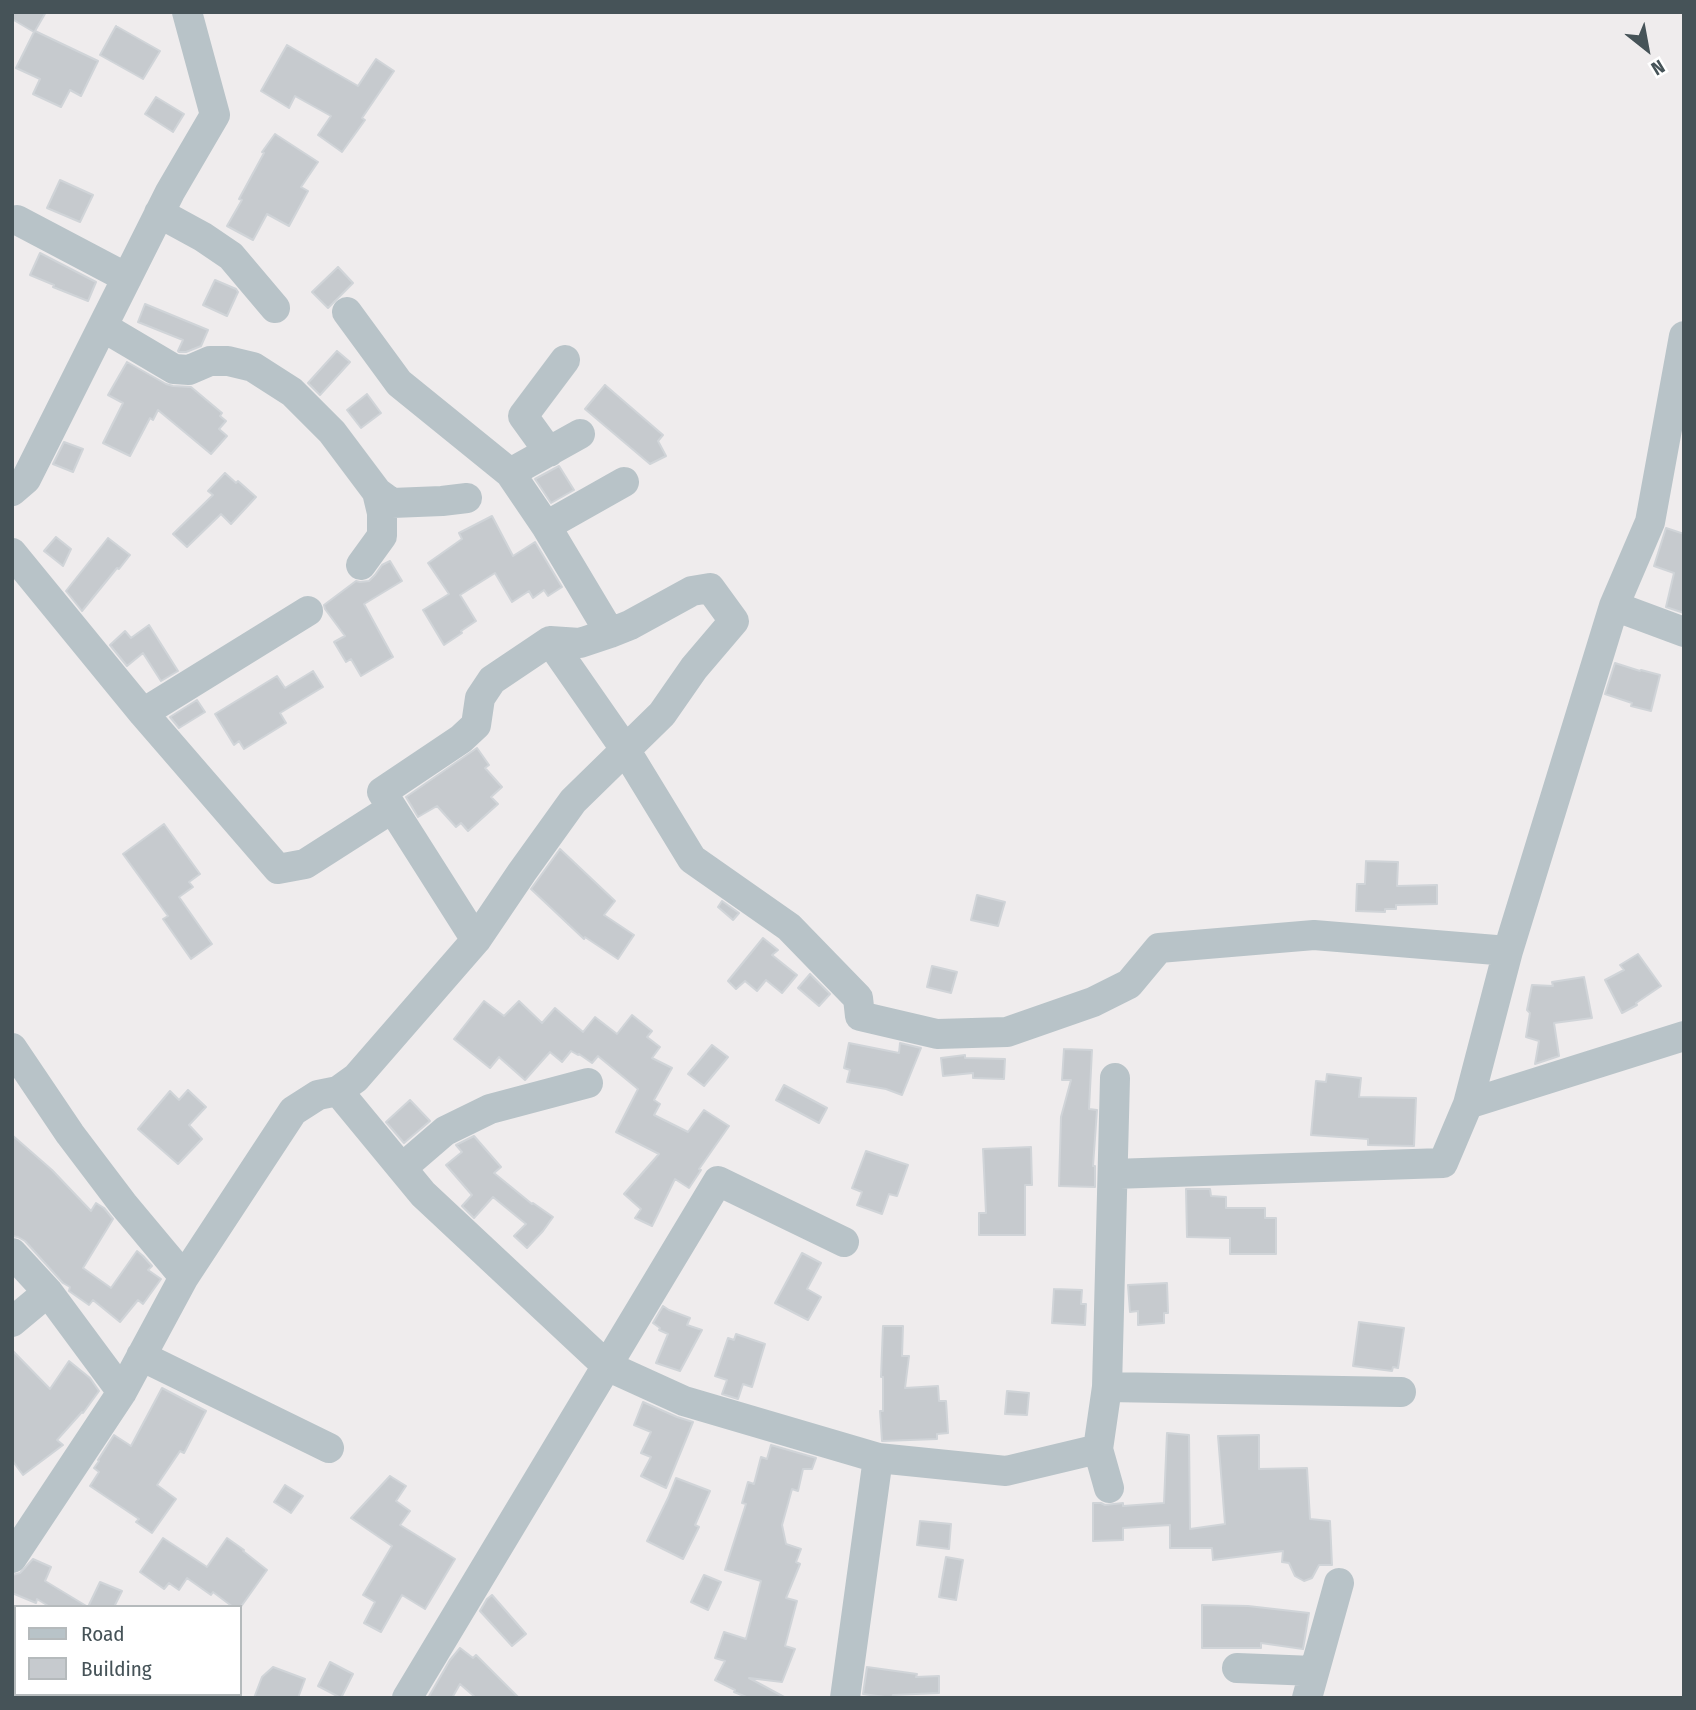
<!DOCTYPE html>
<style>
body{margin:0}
#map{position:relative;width:1696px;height:1710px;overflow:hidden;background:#efeced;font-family:"Fira Sans Condensed",sans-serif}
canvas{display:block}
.frame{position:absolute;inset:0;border:14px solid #465358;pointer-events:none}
.legend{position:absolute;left:14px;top:1605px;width:228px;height:91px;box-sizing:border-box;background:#fff;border:2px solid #b5babc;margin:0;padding:9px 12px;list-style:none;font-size:21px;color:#465358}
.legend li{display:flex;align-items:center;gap:14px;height:35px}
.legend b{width:35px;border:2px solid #b5babc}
.north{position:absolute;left:1612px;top:14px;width:70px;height:70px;-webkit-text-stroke:5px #fff;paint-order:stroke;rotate:149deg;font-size:19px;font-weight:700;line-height:28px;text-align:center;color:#465358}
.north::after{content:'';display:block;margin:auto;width:24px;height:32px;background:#465358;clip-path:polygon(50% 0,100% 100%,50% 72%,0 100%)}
</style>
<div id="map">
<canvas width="1696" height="1710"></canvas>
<div class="frame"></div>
<ul class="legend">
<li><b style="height:9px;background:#b8c3c8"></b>Road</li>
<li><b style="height:19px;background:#c6cace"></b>Building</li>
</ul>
<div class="north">N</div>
</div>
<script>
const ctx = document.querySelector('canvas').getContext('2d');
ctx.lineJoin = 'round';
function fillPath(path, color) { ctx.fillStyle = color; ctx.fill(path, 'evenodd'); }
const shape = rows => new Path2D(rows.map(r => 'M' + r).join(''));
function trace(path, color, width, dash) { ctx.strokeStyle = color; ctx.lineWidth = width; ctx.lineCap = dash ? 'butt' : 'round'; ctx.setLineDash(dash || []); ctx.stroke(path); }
const building = shape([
 [12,12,46,12,35,31,98,61,81,96,70,90,61,107,33,94,40,79,16,68,34,32,12,19,12,12],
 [116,26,160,51,143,79,100,55,116,26],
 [287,45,358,86,376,59,394,71,362,118,365,120,342,152,318,135,331,116,295,96,289,108,261,91,287,45],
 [156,97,184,114,173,132,145,114,156,97],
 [275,134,318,162,301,187,308,191,289,226,267,214,253,240,227,226,242,200,239,199,264,153,262,152,275,134],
 [60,180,93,195,80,222,47,208,60,180],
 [40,253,96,282,88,301,53,287,54,285,30,275,40,253],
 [338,267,353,283,328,308,312,292,338,267],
 [215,280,236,289,238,292,227,316,203,305,215,280],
 [145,304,208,330,201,346,186,352,179,352,178,351,183,340,138,322,145,304],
 [337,351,350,362,320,395,308,383,337,351],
 [127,362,166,384,173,386,191,387,222,413,220,416,226,421,219,429,227,436,211,454,158,410,153,420,150,418,130,456,103,443,123,403,108,395,127,362],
 [605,385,663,435,658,441,666,456,650,464,585,409,605,385],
 [367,394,381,413,361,428,347,410,367,394],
 [64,442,83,449,73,472,53,464,64,442],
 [559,466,574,490,551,503,535,479,559,466],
 [225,473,236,483,238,481,256,497,231,524,221,514,187,547,173,534,213,495,208,491,225,473],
 [492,516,513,556,535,542,562,587,548,596,544,590,533,598,529,591,512,602,495,573,460,595,476,621,461,631,462,633,444,645,423,610,449,594,428,563,462,539,459,533,492,516],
 [1666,528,1684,534,1684,613,1666,607,1674,573,1654,566,1666,528],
 [56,537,71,549,63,566,44,551,56,537],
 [108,538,130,555,119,569,117,568,82,611,66,591,108,538],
 [390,561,402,581,364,604,393,657,361,676,351,659,346,662,334,642,345,636,325,609,324,605,356,581,360,582,369,581,375,575,382,565,390,561],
 [149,625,178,671,161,681,143,653,127,666,110,645,125,631,131,638,149,625],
 [1615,663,1640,671,1641,670,1660,675,1651,711,1631,706,1632,703,1605,694,1615,663],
 [313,671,323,687,280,713,286,723,244,749,239,741,234,745,215,714,277,676,285,688,313,671],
 [197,700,205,712,179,728,170,717,197,700],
 [477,748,489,765,485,768,502,787,491,797,498,804,468,831,461,823,456,827,437,806,418,817,406,797,477,748],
 [164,824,200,874,189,882,193,887,179,897,212,944,191,959,163,919,168,916,123,854,164,824],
 [560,849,615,901,604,915,634,935,618,959,585,937,584,939,531,889,560,849],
 [1366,861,1398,862,1397,886,1437,885,1437,904,1396,905,1396,909,1385,909,1385,912,1356,911,1357,884,1365,884,1366,861],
 [977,895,1005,902,998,926,971,920,977,895],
 [722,901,739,913,733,920,718,907,722,901],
 [763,938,778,950,772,955,797,975,782,993,766,980,757,991,745,981,736,989,728,981,763,938],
 [1638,954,1661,986,1636,1003,1637,1005,1622,1013,1605,980,1624,970,1620,965,1638,954],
 [932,966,957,972,951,993,927,987,932,966],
 [810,974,830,994,819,1006,798,988,810,974],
 [1584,977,1592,1018,1554,1023,1559,1056,1535,1064,1539,1041,1526,1037,1530,1013,1527,1010,1532,985,1553,986,1552,982,1584,977],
 [484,1001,504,1016,519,1001,542,1023,555,1008,583,1032,595,1017,617,1034,632,1015,652,1031,647,1037,660,1047,652,1058,672,1068,654,1100,660,1104,654,1115,688,1132,704,1110,729,1126,699,1169,701,1170,689,1188,675,1179,652,1226,635,1218,641,1209,624,1194,659,1154,616,1132,638,1089,598,1056,592,1063,579,1054,578,1055,571,1051,562,1062,550,1052,525,1080,499,1057,490,1068,454,1039,484,1001],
 [849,1043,899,1053,900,1043,921,1048,902,1095,886,1089,847,1082,850,1070,844,1068,849,1043],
 [712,1045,728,1057,704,1086,688,1074,712,1045],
 [1064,1049,1092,1050,1089,1109,1097,1110,1093,1166,1095,1166,1095,1187,1059,1186,1061,1117,1071,1080,1062,1080,1064,1049],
 [965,1055,965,1058,1005,1059,1004,1079,973,1078,973,1073,943,1076,941,1058,965,1055],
 [1327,1074,1361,1078,1359,1097,1416,1098,1414,1146,1368,1145,1368,1139,1311,1135,1316,1081,1326,1082,1327,1074],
 [784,1085,827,1108,819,1123,776,1100,784,1085],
 [188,1090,206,1107,189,1125,202,1139,178,1164,138,1129,170,1091,179,1100,188,1090],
 [410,1100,430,1121,404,1143,386,1122,410,1100],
 [12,1135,52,1170,91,1211,96,1203,104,1208,113,1219,83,1268,111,1288,137,1251,143,1256,152,1266,148,1270,161,1279,143,1304,138,1300,120,1322,93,1300,89,1305,69,1291,70,1287,63,1283,25,1241,18,1237,12,1236,12,1135],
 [474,1136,501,1167,494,1173,532,1204,533,1203,553,1217,543,1231,527,1248,514,1236,526,1224,493,1197,474,1218,462,1206,472,1195,446,1165,462,1152,456,1145,474,1136],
 [1031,1147,1032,1185,1025,1185,1025,1235,979,1235,979,1213,986,1213,983,1149,1031,1147],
 [866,1151,908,1165,897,1196,889,1194,882,1214,857,1205,862,1192,852,1188,866,1151],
 [1186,1189,1210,1189,1211,1196,1226,1197,1226,1208,1265,1208,1265,1218,1276,1218,1276,1254,1230,1254,1230,1238,1187,1237,1186,1189],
 [802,1253,821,1263,807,1289,821,1297,808,1320,775,1303,802,1253],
 [1167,1283,1168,1313,1164,1313,1164,1323,1138,1325,1138,1311,1130,1312,1128,1285,1167,1283],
 [1054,1289,1082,1290,1081,1304,1086,1304,1085,1325,1052,1323,1054,1289],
 [663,1306,669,1310,690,1318,687,1325,702,1330,680,1371,656,1363,668,1334,659,1330,660,1328,653,1323,663,1306],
 [1359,1322,1404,1328,1398,1368,1393,1367,1392,1371,1353,1366,1359,1322],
 [883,1326,903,1326,902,1356,909,1356,905,1388,938,1386,939,1401,946,1401,948,1433,937,1434,937,1439,882,1441,880,1411,883,1411,883,1377,881,1377,883,1326],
 [736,1334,765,1344,752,1387,743,1384,738,1399,722,1394,727,1380,715,1376,728,1338,734,1340,736,1334],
 [12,1350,50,1389,69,1361,90,1378,99,1391,83,1413,82,1412,57,1440,63,1445,23,1475,12,1460,12,1350],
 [162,1388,206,1411,184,1453,180,1451,157,1485,176,1499,152,1533,136,1522,139,1519,90,1486,99,1472,94,1468,99,1461,98,1460,114,1435,131,1446,162,1388],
 [1007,1391,1029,1393,1027,1415,1005,1414,1007,1391],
 [643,1402,677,1417,693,1422,666,1488,641,1476,651,1457,641,1453,651,1432,634,1425,643,1402],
 [1167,1433,1189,1435,1190,1529,1225,1524,1218,1436,1259,1435,1259,1469,1307,1468,1310,1519,1330,1521,1332,1565,1319,1565,1312,1578,1304,1581,1295,1576,1289,1563,1282,1562,1283,1551,1213,1560,1212,1548,1170,1548,1170,1525,1123,1528,1123,1540,1093,1541,1093,1503,1101,1503,1105,1505,1123,1503,1123,1506,1164,1503,1167,1433],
 [771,1445,816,1458,812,1469,803,1469,798,1491,792,1489,782,1525,786,1544,801,1549,796,1562,800,1564,786,1598,797,1601,785,1646,795,1649,782,1682,749,1678,786,1698,749,1698,734,1692,735,1690,715,1680,725,1661,715,1658,724,1632,746,1639,761,1581,725,1570,746,1504,742,1503,748,1482,754,1484,761,1457,767,1459,771,1445],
 [390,1476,406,1486,396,1501,410,1511,400,1525,455,1559,425,1609,402,1595,381,1632,364,1623,375,1602,363,1595,392,1546,351,1518,390,1476],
 [676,1478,710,1491,695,1525,699,1527,683,1559,647,1541,668,1498,676,1478],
 [285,1485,303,1496,291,1513,274,1502,285,1485],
 [920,1521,951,1524,949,1549,917,1545,920,1521],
 [163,1538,207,1567,227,1538,244,1550,243,1551,267,1570,240,1608,233,1607,213,1592,211,1595,187,1578,179,1590,169,1583,164,1589,140,1572,163,1538],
 [946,1557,963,1560,956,1600,939,1597,946,1557],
 [33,1559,51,1567,45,1581,88,1607,50,1607,37,1599,36,1603,12,1593,12,1575,20,1573,33,1559],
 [704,1575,721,1582,708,1610,691,1602,704,1575],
 [100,1582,122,1591,114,1607,88,1607,100,1582],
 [492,1595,526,1634,512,1646,480,1611,487,1599,492,1595],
 [1202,1605,1248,1606,1309,1613,1303,1649,1261,1643,1261,1648,1202,1648,1202,1605],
 [460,1648,473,1658,476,1655,519,1698,476,1698,460,1684,452,1698,428,1698,450,1660,460,1648],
 [330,1662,353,1674,341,1698,318,1686,330,1662],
 [273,1667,305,1679,298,1698,254,1698,262,1677,273,1667],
 [867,1667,917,1674,916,1677,939,1676,939,1693,893,1695,892,1698,863,1694,867,1667]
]);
fillPath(building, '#c6cace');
trace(building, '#d0d4d8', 2);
trace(shape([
 [159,213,203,237,231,256,275,308],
 [17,220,127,278],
 [347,312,399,383,510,473],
 [103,327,174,369,189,370,210,361,228,361,253,367,292,392,332,432,377,492,392,503,442,501,467,498],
 [549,452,523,416,565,360],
 [12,491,26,479,170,192,215,115,187,12],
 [546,526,510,473,580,434],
 [12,553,143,713,278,869,305,864,391,809],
 [361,565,382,536,382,513,377,492],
 [1614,606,1684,632],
 [610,633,546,526,624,482],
 [550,641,623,746,692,859,789,927,858,998,860,1016,937,1034,1007,1032,1093,1002,1129,984,1159,948,1314,935,1508,951],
 [143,713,308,611],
 [12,1048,70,1134,123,1204,184,1277],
 [338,1091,423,1194,607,1366,684,1401,878,1458,1006,1471,1098,1449],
 [1468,1104,1684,1036],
 [402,1168,445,1131,490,1109,588,1083],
 [1113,1174,1443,1163,1468,1104,1508,951,1614,606,1650,522,1684,336],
 [12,1253,48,1292,122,1392],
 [12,1322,48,1292],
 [141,1356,329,1448],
 [1107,1387,1401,1392],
 [1109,1488,1098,1449,1107,1387,1115,1078],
 [12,1558,122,1392,184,1277,293,1111,318,1095,338,1091,356,1078,476,940,522,872,573,801,662,714,694,668,734,621,710,588,692,591,630,625,610,633,580,643,550,641,492,680,480,698,476,725,461,739,382,792,476,940],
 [12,1633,16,1635],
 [1237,1668,1314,1671],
 [128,1694,134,1698],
 [407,1698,718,1181,844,1242],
 [845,1698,878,1458],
 [1307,1698,1339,1583]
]), '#b8c3c8', 30);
</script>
